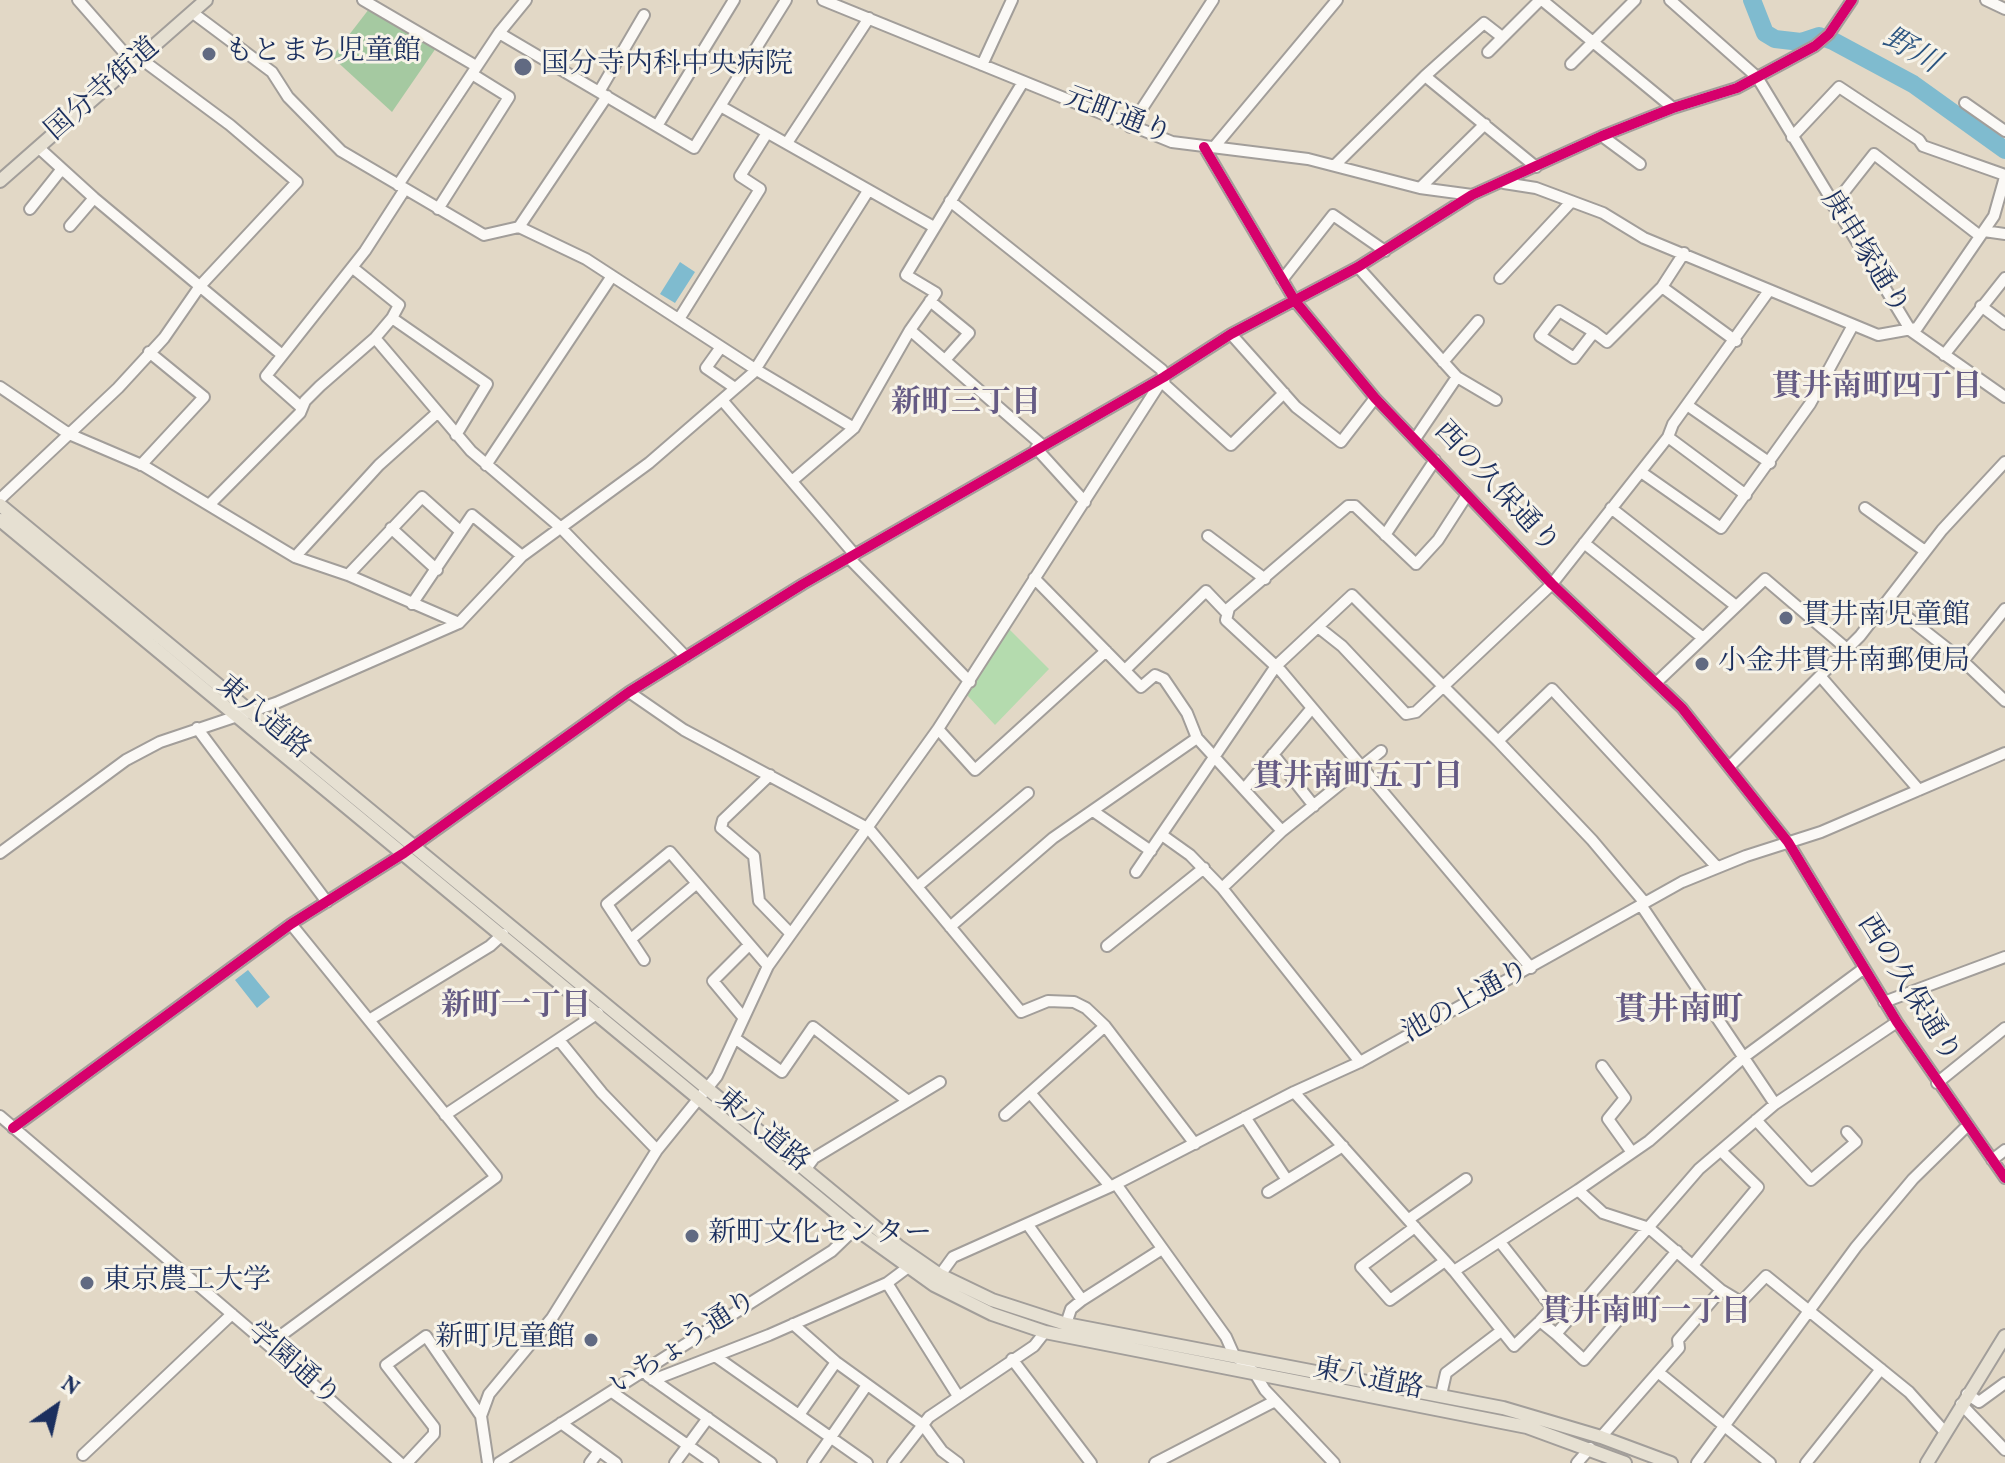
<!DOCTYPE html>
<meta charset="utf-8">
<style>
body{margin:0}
#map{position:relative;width:2005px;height:1463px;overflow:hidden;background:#e2d8c6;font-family:Vollkorn,serif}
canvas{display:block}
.north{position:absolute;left:16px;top:1367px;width:80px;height:80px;-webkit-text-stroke:6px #f7f3e8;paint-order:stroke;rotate:34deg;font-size:22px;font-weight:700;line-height:32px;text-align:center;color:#1b2f5e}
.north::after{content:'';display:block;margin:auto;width:28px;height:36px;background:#1b2f5e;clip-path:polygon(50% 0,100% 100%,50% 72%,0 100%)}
</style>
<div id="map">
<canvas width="2005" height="1463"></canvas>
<div class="north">N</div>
</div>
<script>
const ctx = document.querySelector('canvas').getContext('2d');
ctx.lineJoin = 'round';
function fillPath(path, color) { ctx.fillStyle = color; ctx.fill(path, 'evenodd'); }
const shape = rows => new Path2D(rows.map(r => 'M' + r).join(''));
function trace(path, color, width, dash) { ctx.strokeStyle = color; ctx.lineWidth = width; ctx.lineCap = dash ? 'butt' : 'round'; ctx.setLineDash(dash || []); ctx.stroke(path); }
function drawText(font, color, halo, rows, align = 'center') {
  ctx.font = font + ' Vollkorn,"Noto Serif JP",serif'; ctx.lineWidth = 6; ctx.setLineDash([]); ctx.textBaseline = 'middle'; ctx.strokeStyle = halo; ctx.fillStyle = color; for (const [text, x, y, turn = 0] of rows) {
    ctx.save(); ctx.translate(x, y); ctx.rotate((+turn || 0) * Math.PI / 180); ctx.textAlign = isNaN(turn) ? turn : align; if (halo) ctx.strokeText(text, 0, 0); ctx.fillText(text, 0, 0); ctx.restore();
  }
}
fillPath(shape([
 [1009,629,1049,669,995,725,967,695]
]), '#b4dbae');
fillPath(shape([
 [369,9,436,48,392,112,332,57]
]), '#a5c9a1');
fillPath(shape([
 [680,262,695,272,675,303,660,294],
 [248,970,270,997,257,1008,235,980]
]), '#7fbbcf');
trace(shape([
 [1752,0,1765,33,1775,39,1801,42,1819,36,1833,41,1913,84,2005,150]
]), '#7fbbcf', 18);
const minor = shape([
 [78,0,135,65],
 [363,0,476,66],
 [823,0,1172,142,1308,159,1420,188,1472,195],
 [1542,0,1673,108],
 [1670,0,1757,77,1911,331,2005,397],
 [1986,0,2005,9],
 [193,13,272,72,288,97,341,151,484,235,519,227,586,259,755,369,854,428],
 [499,33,694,148,786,0],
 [1488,52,1540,0],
 [1571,64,1635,0],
 [982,65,1012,0],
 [1425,76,1536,167],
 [599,92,644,15],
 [1965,103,2005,131],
 [722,107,934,227],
 [657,126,734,0],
 [1130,127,1213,0],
 [1602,136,1640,164],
 [1792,137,1839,87,1919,140,1923,146,2005,175],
 [787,143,869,18],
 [1215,146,1337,0],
 [1204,147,1295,301,1375,398,1552,584,1682,708,1788,842,1897,1022,2005,1178],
 [39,148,94,198,281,354],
 [1335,165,1425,76,1484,23,1502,37],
 [1504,183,1536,188,1603,213,1644,238,1878,335,1917,328,1994,216,2005,177],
 [398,185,499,33,526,0],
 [1420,188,1485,124],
 [950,201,1162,370,1165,385,1231,445,1284,393],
 [1833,206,1874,154,1980,236],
 [30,209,61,170],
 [438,209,509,97,472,74],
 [70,226,94,198],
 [519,227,607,96],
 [1984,231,2005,234],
 [1358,267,1457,377,1496,400],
 [1500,278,1571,202],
 [1282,280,1333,215,1385,251],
 [1662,287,1736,341],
 [930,301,969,333,945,360],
 [1981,306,2005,324],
 [392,318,487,384,456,435],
 [679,319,760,189,740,176,767,133],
 [910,330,1042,445],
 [1594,332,1574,358,1540,336,1559,311,1594,332,1607,342,1662,287,1684,253],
 [1231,334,1296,407,1341,442,1375,398],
 [375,338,471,451,560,527,686,657],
 [721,347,706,368,735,388],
 [1944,355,2005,278],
 [1443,362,1478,321],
 [0,387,69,434,144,466,295,557,348,575,459,623],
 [722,400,855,555],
 [1687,405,1770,463],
 [302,408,266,376,365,251,405,189],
 [1668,437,1746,495],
 [1415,439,1457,377],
 [1036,448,1085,502],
 [141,465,204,397,149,352],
 [486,465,612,276],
 [1641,472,1721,528,1810,404,1852,327],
 [792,481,854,428,910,330,936,293,906,275,1023,82],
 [1467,495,1438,540,1416,564,1355,506,1348,506,1229,608,1226,620,1281,671,1531,968],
 [0,499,118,388,164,338,200,286,297,182,230,125,141,59],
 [209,505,300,413,305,401,320,386,375,338,392,318,399,305,353,268],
 [1611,508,1736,606],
 [1865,508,1925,551],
 [391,528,437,570],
 [1385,535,1435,460],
 [1208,536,1265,579],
 [1584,543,1703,638],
 [295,557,379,465,437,413],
 [849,558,970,682],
 [348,575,422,497,460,531],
 [1034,578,1141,687,1155,675,1164,679,1187,713,1197,738,1282,831],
 [1888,602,1963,661,2005,701],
 [412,604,472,515,522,556],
 [1318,627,1342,646,1406,714,1416,712,1552,584,1668,437,1673,424,1768,292],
 [1963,661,2005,609],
 [1125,670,1206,591,1226,612],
 [1821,677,1919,790],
 [1657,682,1765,579,1847,649],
 [629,692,684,730,869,829,1021,1012,1048,1001,1074,1002,1086,1008,1105,1026,1195,1144],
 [197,728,327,902],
 [938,729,975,770,1106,651],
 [1498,741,1552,689,1716,866],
 [1273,754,1314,806],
 [1729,767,1860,636,1942,530,2005,462],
 [770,775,723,820,721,828,754,856,759,901,791,934],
 [1245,788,1312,708],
 [1093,811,1151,851],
 [1162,835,1190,855,1222,888],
 [0,853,126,760,160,742,276,703,459,623,522,556,649,463,753,373,868,191],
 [1136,872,1276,666,1352,595,1498,741,1592,840,1645,903],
 [918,886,1028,793],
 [1641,905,1775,1104],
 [950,927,1053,838,1197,738],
 [631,939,696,884],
 [1107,946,1204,868],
 [644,960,607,904,670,852,768,966],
 [1884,1002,2005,957],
 [743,1017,713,981,749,945],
 [369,1020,490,946,503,934],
 [736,1039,782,1072,813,1027,908,1101],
 [559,1040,602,1093,657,1150],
 [1360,1062,1222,888,1282,831,1381,751],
 [1602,1066,1625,1098,1608,1119,1631,1151],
 [1937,1083,2005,1028],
 [1294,1092,1454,1271,1514,1346,1540,1321],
 [1031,1094,1110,1186],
 [445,1115,598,1013],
 [1005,1115,1105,1026],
 [0,1116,295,1368,400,1463],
 [1245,1117,1287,1180],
 [1756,1120,1811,1180,1856,1142,1847,1132],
 [13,1128,291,924,404,853,629,692,803,584,1164,377,1231,334,1358,267,1472,195,1602,136,1673,108,1737,88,1815,46,1829,34,1852,0],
 [1992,1160,2005,1150],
 [805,1170,814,1158,940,1082],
 [1116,1184,1226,1337,1234,1355,1254,1372,1265,1390,1334,1463],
 [1578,1190,1649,1141,1744,1057,1863,969],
 [1268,1192,1343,1146],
 [1409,1219,1466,1179],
 [1028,1225,1082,1300],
 [1415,1227,1361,1267,1390,1300,1445,1261],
 [1500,1242,1552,1308,1540,1321,1556,1334],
 [1677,1251,1584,1360,1556,1334,1699,1169,1775,1104,1897,1022],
 [1693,1265,1758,1187,1721,1151],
 [1454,1271,1578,1190,1603,1213,1649,1228,1721,1290,1678,1340,1679,1348,1601,1437],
 [940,1275,953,1257,1116,1184,1294,1092,1360,1062,1682,882,1746,856,1821,832,2005,753],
 [887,1283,958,1396],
 [1721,1290,1741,1302,1766,1276,1909,1392,1944,1431],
 [793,1324,836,1362,923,1425,942,1451,958,1463],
 [1066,1324,1071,1309,1082,1300,1162,1249],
 [268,1345,496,1177,291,924],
 [715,1356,867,1463],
 [1012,1359,1091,1463],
 [1658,1372,1770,1463],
 [648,1376,771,1463],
 [653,1380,769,1335,887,1283,907,1268],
 [612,1392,713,1463],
 [1967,1394,1979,1402,2005,1383],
 [1441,1395,1446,1373,1501,1331],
 [1961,1404,2005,1450],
 [799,1415,836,1362],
 [561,1423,616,1463],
 [83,1455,232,1314],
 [407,1463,434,1434,434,1427,386,1365,426,1336,481,1416],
 [488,1463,481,1416,489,1394,552,1318,657,1150,717,1076,768,966,938,729,1164,377],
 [499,1463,832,1251,861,1223],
 [590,1463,599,1451],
 [675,1463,708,1418],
 [813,1463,867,1385],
 [893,1463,929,1417,1034,1346,1045,1332],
 [1155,1463,1275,1401],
 [1577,1463,1590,1448],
 [1697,1463,1856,1247,1913,1179,1967,1126],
 [1806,1463,1881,1369]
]);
const major = shape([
 [0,181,206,0],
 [0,505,898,1246,940,1275,992,1300,1066,1324,1503,1408,1601,1437,1671,1463],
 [0,520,856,1229,934,1285,992,1314,1045,1332,1527,1427,1625,1463],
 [1927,1463,2005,1336]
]);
trace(minor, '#a29e9a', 14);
trace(major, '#a29e9a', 16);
trace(minor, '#fbf9f6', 10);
trace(major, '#e6e0d2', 12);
trace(shape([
 [1204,147,1295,301,1375,398,1552,584,1682,708,1788,842,1897,1022,2005,1178],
 [13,1128,291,924,404,853,629,692,803,584,1164,377,1231,334,1358,267,1472,195,1602,136,1673,108,1737,88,1815,46,1829,34,1852,0]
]), '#d6006c', 10);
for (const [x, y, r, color] of [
 [209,54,8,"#616a82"],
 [523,67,10,"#616a82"],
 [1786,618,8,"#616a82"],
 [1702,664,8,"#616a82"],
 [692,1236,8,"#616a82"],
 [87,1283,8,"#616a82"],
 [591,1340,8,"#616a82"]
]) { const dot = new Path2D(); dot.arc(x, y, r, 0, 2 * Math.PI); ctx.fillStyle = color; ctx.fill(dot); trace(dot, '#f7f3e8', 3); }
drawText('28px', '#1b2f5e', '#f7f3e8', [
 ["もとまち児童館",225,54],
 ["国分寺内科中央病院",541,67],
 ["貫井南児童館",1802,618],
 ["小金井貫井南郵便局",1718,664],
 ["新町文化センター",708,1236],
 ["東京農工大学",103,1283],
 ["新町児童館",575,1340,"right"]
], 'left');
drawText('28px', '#1b2f5e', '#f7f3e8', [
 ["国分寺街道",104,91,-41],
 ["元町通り",1117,118,21],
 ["庚申塚通り",1863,254,58],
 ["西の久保通り",1495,489,47],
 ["東八道路",262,719,40],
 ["西の久保通り",1907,990,58],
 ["池の上通り",1467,1003,-29],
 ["東八道路",761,1132,40],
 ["いちょう通り",685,1345,-33],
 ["学園通り",292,1366,41],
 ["東八道路",1368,1381,11]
]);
drawText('italic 30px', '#2c5581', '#f7f3e8', [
 ["野川",1910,53,30]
]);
drawText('bold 30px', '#655b84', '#f7f3e8', [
 ["貫井南町四丁目",1877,389],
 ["新町三丁目",966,405],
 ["貫井南町五丁目",1358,779],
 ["新町一丁目",516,1008],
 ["貫井南町一丁目",1646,1314]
]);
drawText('bold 32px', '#655b84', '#f7f3e8', [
 ["貫井南町",1679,1013]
]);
</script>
